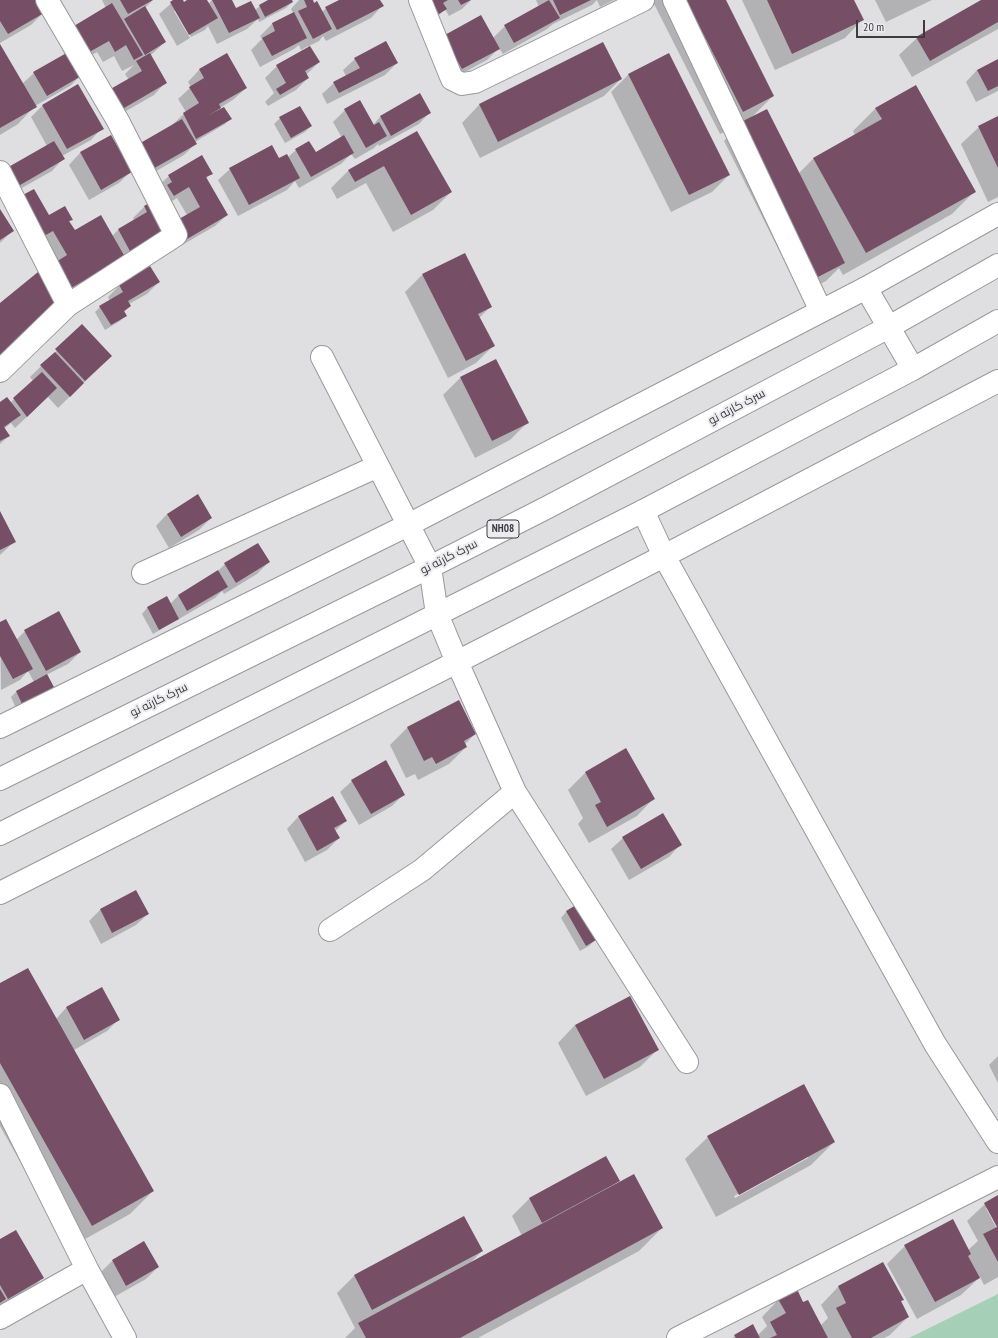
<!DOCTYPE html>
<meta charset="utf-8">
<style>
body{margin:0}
#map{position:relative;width:998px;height:1338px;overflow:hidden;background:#dfdfe2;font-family:"PT Sans Narrow",sans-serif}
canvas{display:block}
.scale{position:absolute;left:856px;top:20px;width:69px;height:18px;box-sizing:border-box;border:2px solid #3c3c3e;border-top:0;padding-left:5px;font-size:12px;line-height:14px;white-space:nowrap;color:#3c3c3e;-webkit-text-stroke:3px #ececf0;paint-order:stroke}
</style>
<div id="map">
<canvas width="998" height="1338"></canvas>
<div class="scale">20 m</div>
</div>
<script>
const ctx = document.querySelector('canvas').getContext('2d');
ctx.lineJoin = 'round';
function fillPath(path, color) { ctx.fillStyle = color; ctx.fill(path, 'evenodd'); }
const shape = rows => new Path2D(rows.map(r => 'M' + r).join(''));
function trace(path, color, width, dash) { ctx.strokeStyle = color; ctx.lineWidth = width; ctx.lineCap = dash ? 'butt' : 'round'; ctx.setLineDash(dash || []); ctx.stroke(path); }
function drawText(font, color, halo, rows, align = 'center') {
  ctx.font = font + ' "PT Sans Narrow",Cairo,sans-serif'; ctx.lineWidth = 4; ctx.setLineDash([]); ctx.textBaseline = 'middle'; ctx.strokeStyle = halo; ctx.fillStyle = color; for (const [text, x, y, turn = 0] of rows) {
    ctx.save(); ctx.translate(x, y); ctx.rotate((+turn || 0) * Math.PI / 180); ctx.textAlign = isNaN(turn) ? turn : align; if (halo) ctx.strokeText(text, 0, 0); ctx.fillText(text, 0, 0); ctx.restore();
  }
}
fillPath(shape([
 [998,1294,998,1338,909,1338]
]), '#a5d0b7');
fillPath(shape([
 [0,0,43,13,31,25,0,43],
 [102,0,153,0,145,8,165,42,150,56,165,83,154,95,107,122,129,80,125,74,134,65,122,71,114,56,103,62,97,52,76,64,82,74,70,86,35,106,18,124,0,135,0,46,22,84,34,73,65,55,58,41,69,29,106,8],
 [175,0,182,0,184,3,190,0,206,0,208,4,212,0,231,0,236,9,255,10,260,6,268,1,268,0,291,0,292,2,286,8,259,22,258,19,247,29,217,44,208,26,205,30,191,37,176,11,174,11,190,38,177,46,159,14],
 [299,0,312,0,314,4,322,12,326,8,341,0,379,0,382,6,371,18,326,41,323,36,319,41,309,46,319,62,306,75,308,78,296,90,268,106,265,102,274,93,265,78,277,66,309,48,308,46,301,50,299,45,294,49,260,67,251,50,262,39,260,36,272,24,293,13,291,9],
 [413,0,471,0,462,9,449,16,445,9,434,20],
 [536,0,614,0,600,7,597,0,592,5,553,24,547,29,503,54,499,48,487,60,450,80,432,48,493,38,505,26,539,7],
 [652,0,725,0,773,96,751,118,798,174,813,159,855,135,853,131,876,108,975,191,952,214,843,275,839,268,826,281,801,294,724,141,740,124,720,134],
 [742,0,853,0,862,20,845,38,775,70],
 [875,0,932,0,886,22],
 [983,0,998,0,998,29,912,77,899,55,917,38],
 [603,43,621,79,604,96,480,158,462,123,479,105],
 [227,54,246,88,234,99,220,108,215,113,230,119,225,124,195,142,196,143,184,155,139,181,172,125,186,112,178,99,191,87,188,82,199,70],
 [669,55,729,175,712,192,671,212,611,92,628,75],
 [355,59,397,63,385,75,327,104,322,94,334,83,346,76,343,70],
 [998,60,998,91,976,102,966,82,977,70],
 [420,94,430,112,419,124,379,146,378,144,374,148,355,159,351,154,341,164,299,188,295,181,287,190,238,216,218,180,230,169,287,158,296,150,315,153,342,138,333,122,345,110,373,125,380,117],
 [42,106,102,128,91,140,62,156,63,159,52,171,4,198,47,146,31,117],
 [300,107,311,126,305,132,285,143,274,124,280,118],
 [998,117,998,197,988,202,961,144,979,127],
 [417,132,451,192,433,210,393,232,366,183,337,199,331,188,348,171],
 [111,136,131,171,119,183,89,200,69,165,80,153],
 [211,173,206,179,227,215,215,226,170,252,162,238,60,301,0,305,41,278,48,271,30,248,49,217,71,219,69,222,74,232,112,236,118,230,134,221,133,218,144,207,169,227,187,215,177,198,162,207,157,187,169,176],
 [0,211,12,231,0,243],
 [422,275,491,306,479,318,493,346,476,363,448,378,405,292],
 [159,282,147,294,129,304,130,306,124,312,126,315,120,321,105,330,95,312,100,307,110,301,108,297,119,286],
 [82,326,99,368,58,408,48,397,15,428,11,423,4,429,9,436,0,444,0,404,10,403,33,381,30,377],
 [460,378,527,423,510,440,475,458,443,395],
 [0,513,14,542,0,555],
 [167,514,211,518,199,530,169,548,156,526],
 [269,562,257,574,224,594,222,591,215,598,153,634,142,614,147,608,166,597,170,604,178,596,217,572,225,564],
 [0,623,16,640,25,631,80,652,68,664,46,675,17,711,11,697,16,692,34,682,28,671,20,680,1,690],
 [459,702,475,734,465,744,466,747,449,764,418,780,415,774,406,778,390,745,407,728],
 [626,749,654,798,637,816,589,843,578,824,583,818,568,790,585,773],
 [352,781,404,794,392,806,359,825,340,792],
 [333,798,346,821,335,831,339,838,327,850,305,862,287,829,298,817],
 [623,838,680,845,669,857,629,880,611,849],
 [576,906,595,940,589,946,580,951,561,918,566,912],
 [101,909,148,914,136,925,101,944,89,921],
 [0,985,56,1019,66,1008,101,988,119,1019,107,1031,74,1050,153,1191,130,1214,69,1248,0,1126],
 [575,1025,657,1050,640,1067,586,1096,558,1043],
 [998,1056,998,1083,989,1065],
 [708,1137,834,1142,811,1165,716,1217,685,1159],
 [808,1156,808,1158,735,1198,734,1196],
 [618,1181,613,1186,662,1228,639,1251,478,1338,345,1338,355,1328,337,1293,354,1276,464,1217,482,1251,469,1264,522,1236,512,1216,529,1199],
 [998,1196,998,1227,988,1208,986,1208,998,1231,998,1277,984,1285,980,1277,961,1295,917,1319,887,1264,905,1246,968,1250,978,1241,967,1221,985,1204],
 [0,1241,42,1278,31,1290,0,1308],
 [144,1242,158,1267,146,1279,114,1297,101,1272,112,1261],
 [883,1263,903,1299,900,1302,908,1317,890,1335,884,1338,732,1338,752,1325,758,1335,767,1326,762,1317,779,1299,803,1304,820,1326,828,1318,821,1305,838,1287]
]), '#0003');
fillPath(shape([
 [0,0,37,0,44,13,8,34,0,21],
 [120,0,153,0,128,14],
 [173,0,183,0,184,2,187,0,207,0,218,18,189,35,170,2],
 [212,0,232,0,236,8,251,1,260,18,229,33],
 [268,0,292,0,293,2,265,17,259,5],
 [304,0,313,0,314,3,317,1,332,29,313,39,298,11,307,7],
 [339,0,380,0,384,6,337,30,325,7],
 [431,0,448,0,443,3,447,9,439,14],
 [458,0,471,0,461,5],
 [549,0,560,18,514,43,504,25],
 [553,0,591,0,560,15],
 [686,0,726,0,774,96,743,112],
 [767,0,854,0,864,20,792,54],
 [981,0,998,0,998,22,930,61,916,37],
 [112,3,143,55,134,60,126,45,115,52,109,41,84,55,69,29],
 [145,6,166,42,145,55,124,19],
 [294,12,307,38,272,56,262,38,275,31,272,23],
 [481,15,500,49,462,69,443,36],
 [386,41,398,63,339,93,333,82,360,68,354,58],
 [603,42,622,79,498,142,479,104],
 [0,44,37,107,0,128],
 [310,46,320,62,305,71,309,78,280,95,276,89,286,83,276,65],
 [70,51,83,75,47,96,33,72],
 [150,53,167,83,119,111,107,91,142,71,136,61],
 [227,53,247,88,219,104,221,108,207,116,224,107,232,119,196,139,183,113,199,103,189,87,204,78,199,69],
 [669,53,730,175,689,195,628,74],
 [998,59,998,86,988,91,977,70],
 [78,84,104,129,67,149,42,105],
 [916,85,976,192,866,253,813,158,882,119,875,108],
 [420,93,431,113,391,136,380,116],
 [360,100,374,125,379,122,387,136,366,148,344,109],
 [300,106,312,126,291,138,279,117],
 [767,109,845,263,818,277,741,122],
 [998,116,998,168,978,126],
 [182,119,197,144,151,170,137,145],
 [417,131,452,192,411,215,384,166,355,182,348,170],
 [111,135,132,172,101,190,80,152],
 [344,135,354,153,311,177,295,149,309,141,316,152],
 [54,141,65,159,15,188,5,169],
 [272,145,279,158,287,154,300,178,249,205,229,168],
 [202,155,213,174,206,177,228,215,182,242,172,223,200,207,189,187,174,196,167,185,172,182,168,175],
 [34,189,49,215,65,206,73,220,69,221,75,230,101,215,125,257,71,288,56,262,67,255,53,231,42,237,19,197],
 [155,200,172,230,131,253,118,229,147,212,144,206],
 [0,209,14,231,0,240],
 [465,253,492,307,478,314,495,346,466,361,422,274],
 [150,266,160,282,128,301,131,306,124,311,127,316,111,325,99,306,123,292,119,285],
 [38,272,65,305,0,359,0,303],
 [82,324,112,356,85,381,55,349],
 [55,352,84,383,70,397,40,365],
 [496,359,529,423,492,441,460,377],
 [42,372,57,388,27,417,13,398],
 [7,397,21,415,4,427,10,436,0,441,0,402],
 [198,494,212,518,181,537,167,514],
 [0,511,16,542,0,550],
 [258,543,270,562,236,583,224,563],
 [218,570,228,587,187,611,178,595],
 [167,596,179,619,159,630,147,607],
 [59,611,81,652,46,671,24,630],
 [6,619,33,669,13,679,0,656,0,622],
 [47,674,55,689,23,706,16,691],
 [459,700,476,734,464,741,467,747,436,764,432,757,424,761,407,727],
 [626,748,655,799,607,827,595,805,601,802,585,772],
 [386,760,405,795,371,814,351,780],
 [333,796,347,821,334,828,340,838,317,851,298,816],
 [663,813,682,845,641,869,622,837],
 [136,890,149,914,112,933,100,909],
 [576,905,596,940,586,946,566,911],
 [28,968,154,1191,92,1226,0,1063,0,983],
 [102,987,120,1020,84,1040,66,1007],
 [630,996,659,1050,604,1079,575,1025],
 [804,1084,835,1142,739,1195,707,1136],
 [606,1156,620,1181,542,1223,529,1198],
 [634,1174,663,1228,460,1338,366,1338,358,1323],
 [998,1195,998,1262,983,1234,997,1227,984,1203],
 [464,1216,483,1251,372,1310,354,1275],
 [953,1219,971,1254,968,1256,980,1278,935,1302,904,1245],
 [16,1230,44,1278,8,1299,0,1285,0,1239],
 [144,1241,159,1267,126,1286,112,1260],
 [883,1262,904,1300,901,1301,909,1317,871,1338,852,1338,836,1308,846,1303,838,1286],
 [0,1289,6,1299,0,1303],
 [797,1289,803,1302,808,1300,828,1338,770,1338,777,1335,770,1322,786,1313,778,1299],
 [753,1324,760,1338,736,1338,734,1335]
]), '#764e66');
const minor = shape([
 [420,0,452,79,462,84,475,82,643,0],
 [674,0,821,311],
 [0,172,68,305],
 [322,357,430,567,437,614,457,662,515,792,687,1062],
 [0,371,68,305,176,235,118,121,47,0],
 [643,511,664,556,935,1044,998,1142],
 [143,573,378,466],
 [0,727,408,525,866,288,998,214],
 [0,893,457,662,664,556,998,381],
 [330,930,422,870,515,792],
 [0,1095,87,1269,125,1338],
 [0,1318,87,1269],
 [678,1338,998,1177]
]);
const highway = shape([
 [866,288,913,369],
 [0,779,430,567,546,508,889,327,998,265],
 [0,834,643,511,913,369,998,321]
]);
trace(minor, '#99999d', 24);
trace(highway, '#99999d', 24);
trace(minor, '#fff', 22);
trace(highway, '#fff', 22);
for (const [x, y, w] of [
 [503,529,32]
]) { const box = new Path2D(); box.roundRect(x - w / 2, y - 9, w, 18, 3); ctx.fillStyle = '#ececf0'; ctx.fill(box); trace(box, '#3c3c3e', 1); }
drawText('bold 11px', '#3c3c3e', null, [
 ["NH08",503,529]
]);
drawText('12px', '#3c3c3e', '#ececf0', [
 ["سرک کارته نو",737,407,-28],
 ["سرک کارته نو",449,557,-27],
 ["سرک کارته نو",159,700,-26]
]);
</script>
